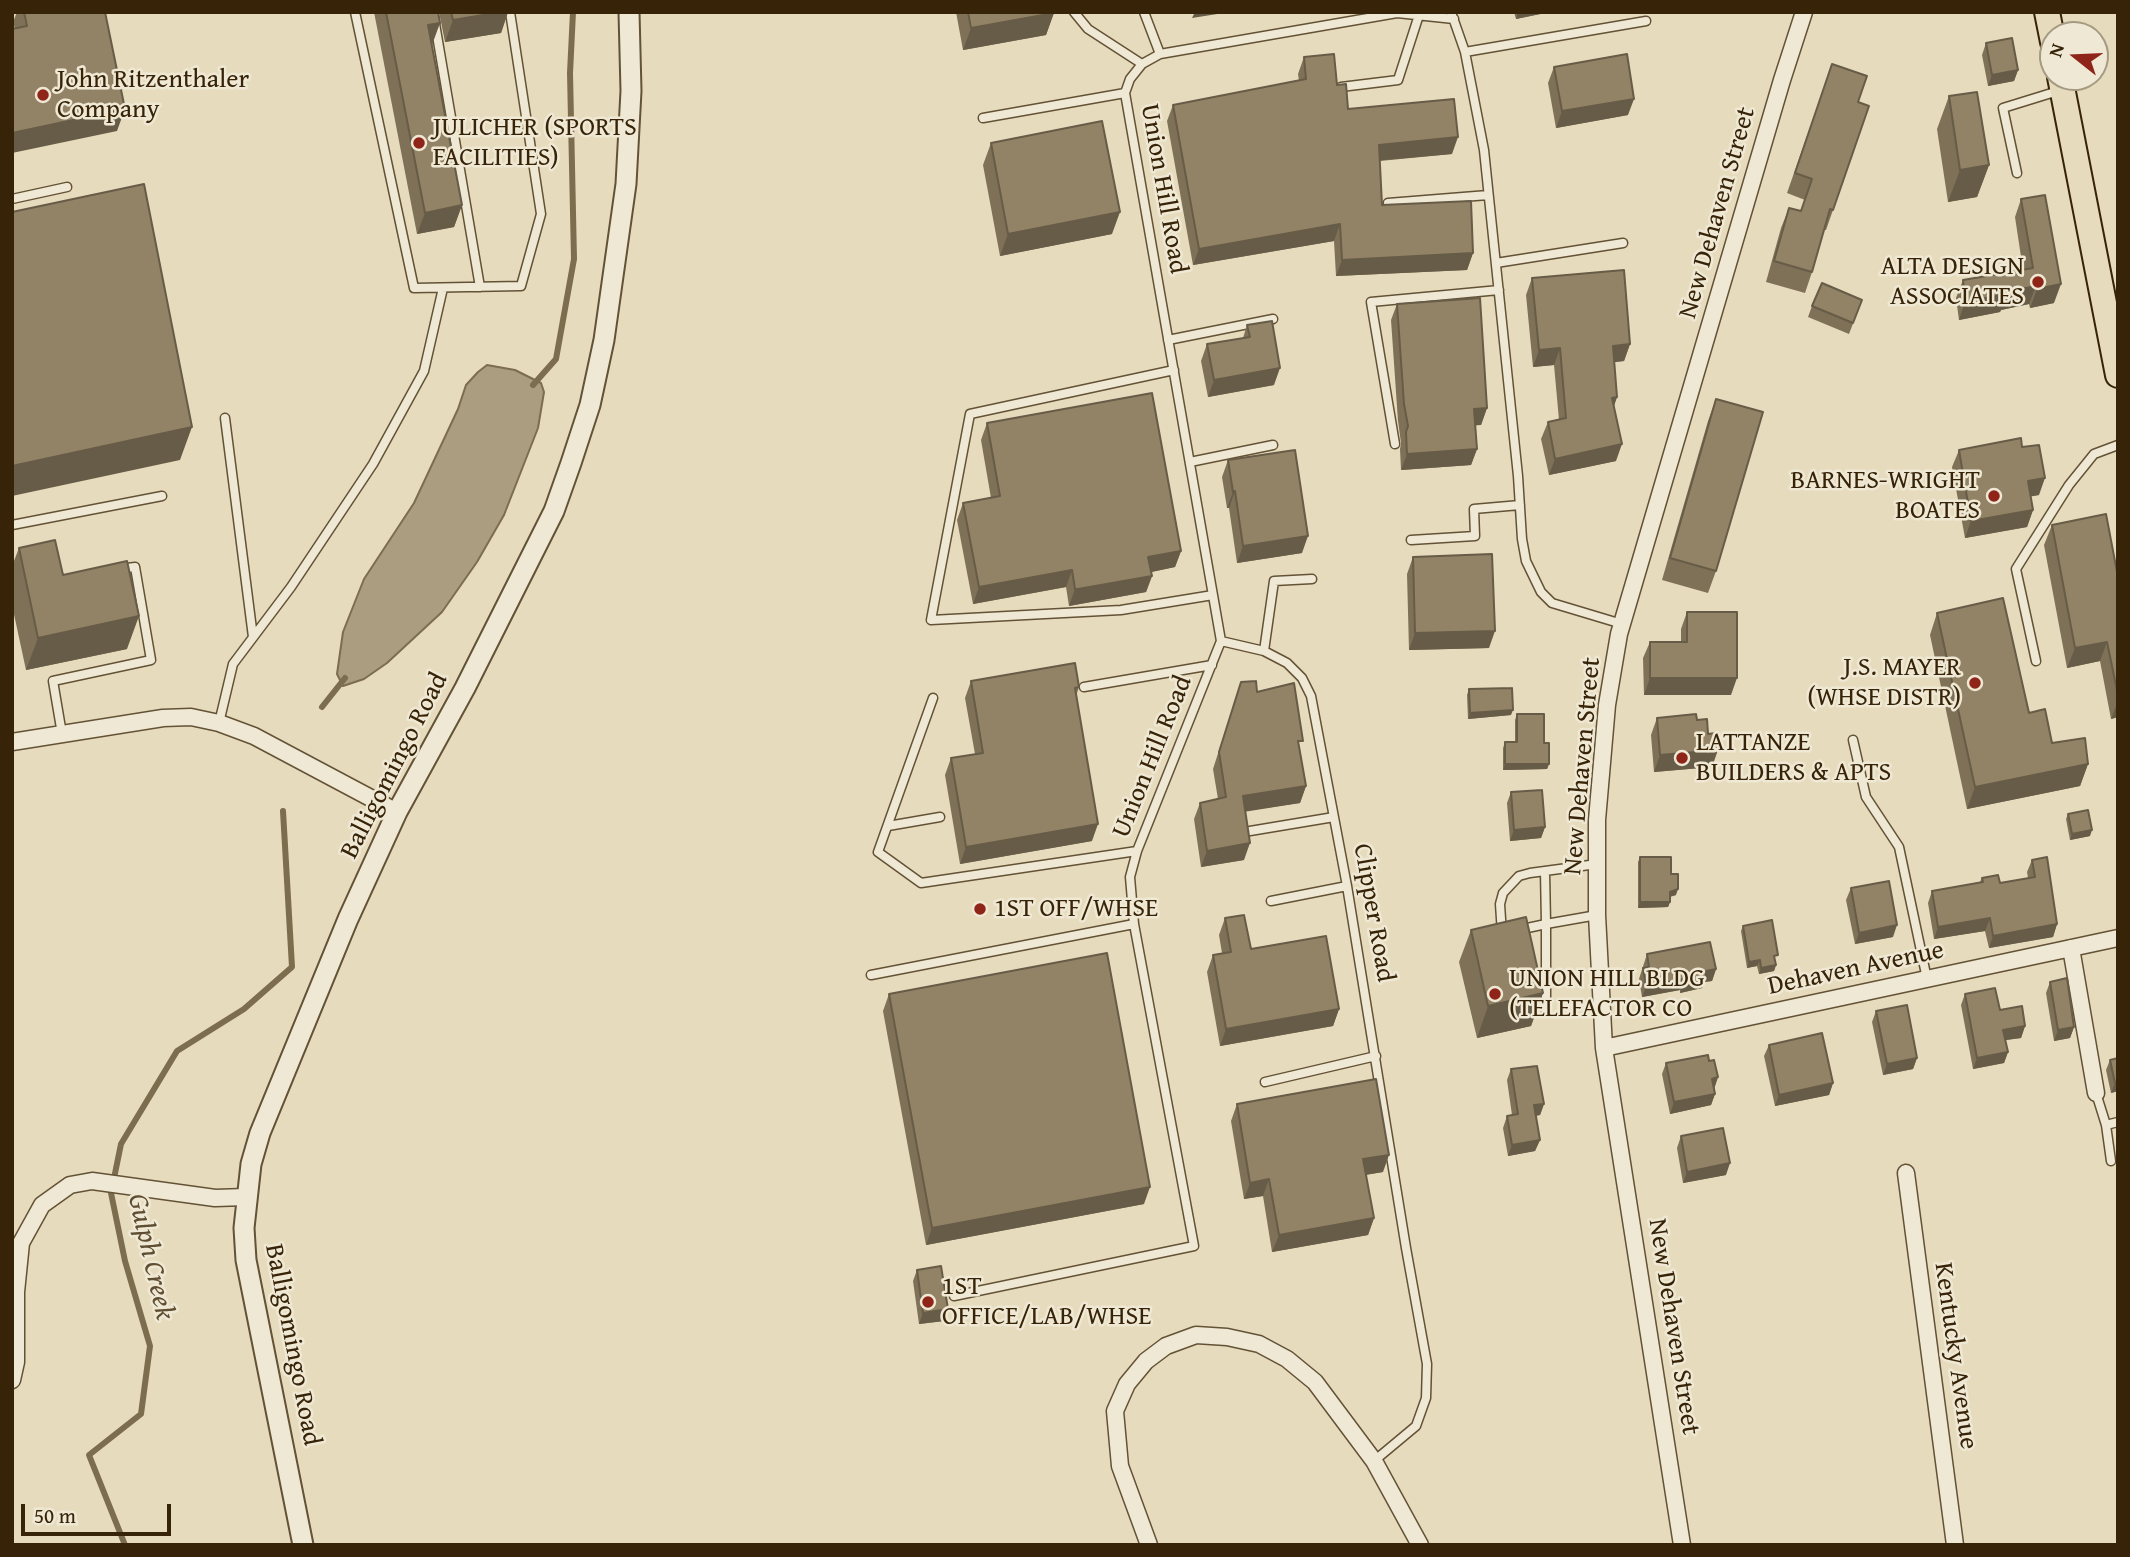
<!DOCTYPE html>
<style>
body{margin:0}
#map{position:relative;width:2130px;height:1557px;overflow:hidden;background:#e7dbbd;font-family:"Gentium Book Plus",serif}
canvas{display:block}
.frame{position:absolute;inset:0;border:14px solid #372408;pointer-events:none}
.north{position:absolute;left:2039px;top:21px;width:70px;height:70px;box-sizing:border-box;background:#efe8d4;border:2px solid #a59a82;border-radius:50%;rotate:288deg;font-size:19px;font-weight:700;line-height:28px;text-align:center;color:#372408}
.north::after{content:'';display:block;margin:auto;width:24px;height:32px;background:#8f2418;clip-path:polygon(50% 0,100% 100%,50% 72%,0 100%)}
.scale{position:absolute;left:21px;top:1504px;width:150px;height:32px;box-sizing:border-box;border:4px solid #372408;border-top:0;padding-left:9px;font-size:21px;line-height:24px;white-space:nowrap;color:#372408;-webkit-text-stroke:5px #efe8d4;paint-order:stroke}
</style>
<div id="map">
<canvas width="2130" height="1557"></canvas>
<div class="frame"></div>
<div class="north">N</div>
<div class="scale">50 m</div>
</div>
<script>
const ctx = document.querySelector('canvas').getContext('2d');
ctx.lineJoin = 'round';
function fillPath(path, color) { ctx.fillStyle = color; ctx.fill(path, 'evenodd'); }
const shape = rows => new Path2D(rows.map(r => 'M' + r).join(''));
function trace(path, color, width, dash) { ctx.strokeStyle = color; ctx.lineWidth = width; ctx.lineCap = dash ? 'butt' : 'round'; ctx.setLineDash(dash || []); ctx.stroke(path); }
function drawText(font, color, halo, rows, align = 'center') {
  ctx.font = font + ' "Gentium Book Plus",serif'; ctx.lineWidth = 5; ctx.setLineDash([]); ctx.textBaseline = 'middle'; ctx.strokeStyle = halo; ctx.fillStyle = color; for (const [text, x, y, turn = 0] of rows) {
    ctx.save(); ctx.translate(x, y); ctx.rotate((+turn || 0) * Math.PI / 180); ctx.textAlign = isNaN(turn) ? turn : align; if (halo) ctx.strokeText(text, 0, 0); ctx.fillText(text, 0, 0); ctx.restore();
  }
}
const water = shape([
 [487,365,515,370,541,383,544,392,538,428,504,515,477,562,442,612,387,663,364,679,343,686,337,674,343,632,364,579,414,503,458,409,466,385,478,372,487,365]
]);
fillPath(water, '#ab9d7f');
trace(water, '#7d6d4f', 2);
trace(shape([
 [533,385,556,359,574,259,570,73,573,12],
 [322,707,345,678],
 [125,1545,89,1455,141,1414,150,1346,125,1261,111,1193,121,1144,177,1051,244,1009,292,967,283,811]
]), '#7d6d4f', 6);
const service = shape([
 [355,12,414,288,521,286,541,214,510,12],
 [433,12,480,287],
 [1074,12,1088,29,1142,64],
 [1144,12,1160,54],
 [1451,12,1465,52,1484,150,1518,476,1522,539,1526,561,1541,592,1552,603,1622,624],
 [1465,52,1646,21],
 [1341,87,1398,80,1419,15],
 [983,118,1125,93],
 [2017,173,2003,108,2058,91],
 [12,199,67,187],
 [1388,203,1488,195],
 [1496,263,1623,243],
 [1168,340,1273,319],
 [1174,370,970,414,931,620,1121,610,1213,595],
 [225,418,253,637],
 [1395,444,1371,302,1499,290],
 [1190,462,1273,445],
 [12,525,162,496],
 [1411,540,1475,536,1474,509,1520,505],
 [1221,641,1264,651,1287,663,1302,678,1311,696,1347,886,1406,1248,1427,1364,1426,1398,1416,1426,1374,1461],
 [1264,651,1274,581,1312,579],
 [2036,661,2016,569,2069,485,2094,454,2118,445],
 [1084,687,1212,665],
 [933,698,878,852,921,883,1137,851],
 [219,723,233,664,291,587,373,464,424,371,443,288],
 [62,734,53,681,151,660,135,567,119,569],
 [1853,740,1866,797,1899,847,1927,979],
 [888,826,940,817],
 [1250,831,1334,817],
 [1271,901,1347,886],
 [1518,930,1546,924,1545,871],
 [1502,934,1500,904,1503,893,1519,876,1530,873,1597,864],
 [871,975,1134,924],
 [1546,1011,1546,924,1597,915],
 [1265,1082,1376,1056],
 [2096,1093,2106,1125,2118,1122],
 [2106,1125,2111,1161],
 [954,1296,1194,1246,1134,924,1130,877,1137,851,1221,641,1125,93,1130,79,1142,64,1160,54,1397,13,1454,19]
]);
const minor = shape([
 [12,742,163,718,191,717,219,723,254,736,397,812],
 [2071,948,2096,1093],
 [1604,1048,2118,938],
 [1906,1173,1955,1545],
 [12,1380,16,1362,16,1292,21,1243,42,1205,70,1185,92,1181,215,1198,246,1197],
 [1149,1545,1120,1466,1115,1411,1127,1384,1146,1361,1166,1346,1196,1335,1227,1337,1259,1344,1287,1359,1315,1382,1374,1461,1420,1545],
 [1682,1545,1604,1048,1597,915,1597,820,1607,705,1619,634,1782,80,1804,12]
]);
const tertiary = shape([
 [303,1545,246,1260,244,1228,251,1164,260,1133,348,919,397,812,465,688,554,511,571,463,590,405,604,340,626,184,631,91,629,12]
]);
const primary = shape([
 [2047,12,2053,42],
 [2060,77,2118,375]
]);
trace(service, '#635235', 11);
trace(minor, '#635235', 19);
trace(tertiary, '#635235', 23);
trace(primary, '#372408', 28);
trace(service, '#efe8d4', 8);
trace(minor, '#efe8d4', 16);
trace(tertiary, '#efe8d4', 19);
trace(primary, '#e7dbbd', 24);
fillPath(shape([
 [17,12,105,12,117,131,15,29,13,22],
 [374,12,438,12,432,45,462,205,454,227,417,234],
 [439,12,508,12,501,33,445,42],
 [956,12,1054,12,1046,35,963,50],
 [1514,12,1550,12,1516,19],
 [1986,43,2018,70,2014,81,1988,86,1982,55],
 [1304,57,1337,85,1348,109,1452,154,1380,161,1382,205,1473,253,1467,270,1336,276,1334,241,1193,265,1167,121,1173,105,1299,81,1298,74],
 [1832,64,1858,102,1833,210,1826,230,1824,230,1812,272,1805,293,1766,282,1781,228,1789,208,1801,211,1805,200,1787,193],
 [1554,67,1628,115,1556,128,1548,83],
 [1949,96,1989,165,1977,197,1948,202,1937,129],
 [991,143,1112,234,1000,256,983,165],
 [2021,199,2054,303,2030,308,2029,304,2001,310,2000,312,1959,320,1956,298,1963,280,2023,270,2015,217],
 [1532,278,1630,344,1624,361,1614,362,1617,397,1614,406,1616,461,1549,475,1541,439,1548,422,1559,420,1554,365,1533,367,1526,295],
 [1862,300,1849,334,1808,317,1812,306],
 [1397,304,1487,408,1481,425,1475,425,1477,449,1471,465,1401,470,1400,449,1401,443,1398,421,1391,320],
 [1247,325,1274,385,1208,397,1201,361,1207,344,1243,338],
 [1716,399,1716,571,1708,593,1662,580,1708,421],
 [987,423,1181,551,1175,567,1151,572,1152,576,1146,592,1069,606,1066,587,973,604,957,520,963,503,991,498,981,440],
 [2022,447,2039,495,2031,496,2033,510,2027,527,1965,538,1952,467,1959,450],
 [1228,460,1302,553,1237,563,1229,508,1227,508,1222,477],
 [2052,525,2118,577,2118,717,2111,719,2100,661,2067,668,2044,545],
 [19,548,63,575,127,649,26,670,12,605,12,566],
 [1413,557,1489,648,1409,650,1407,574],
 [1687,612,1731,695,1644,695,1643,658,1650,642,1681,642,1681,629],
 [1937,613,2029,713,2052,743,2088,764,2080,786,1967,809,1930,635],
 [971,681,1079,687,1076,696,1092,841,960,864,945,775,951,758,975,754,965,698],
 [1241,682,1257,692,1300,749,1306,786,1300,803,1245,811,1244,860,1201,867,1194,819,1200,803,1218,799,1213,769],
 [1469,689,1511,715,1468,719,1467,695],
 [1517,714,1544,743,1549,764,1547,769,1503,770,1503,748,1505,742,1515,742,1515,720],
 [1657,718,1697,720,1712,767,1654,772,1651,735],
 [1511,792,1545,827,1541,838,1510,841,1507,803],
 [2068,814,2090,836,2070,840,2066,819],
 [1640,857,1676,895,1670,897,1670,902,1668,907,1638,908,1638,862],
 [2032,860,2057,924,2053,937,1989,948,1985,931,1934,939,1928,903,1932,891,1980,882,1982,878,2000,883,2028,878,2027,872],
 [1851,888,1893,937,1855,944,1846,900],
 [1225,918,1251,949,1339,1009,1333,1026,1220,1046,1207,972,1213,955,1222,953,1219,935],
 [1743,926,1776,961,1775,961,1776,965,1774,971,1759,974,1757,966,1747,968,1741,931],
 [1471,930,1543,993,1531,1026,1477,1038,1459,962],
 [1647,954,1716,969,1712,981,1704,982,1702,988,1680,993,1680,990,1642,997,1639,979],
 [2050,982,2074,1027,2070,1038,2054,1041,2046,993],
 [889,994,1144,1204,926,1245,883,1011],
 [1965,994,2000,1010,2025,1026,2021,1038,2005,1040,2008,1052,2004,1063,1973,1069,1961,1005],
 [1876,1011,1917,1058,1913,1069,1883,1075,1872,1022],
 [1769,1045,1833,1083,1829,1095,1775,1106,1764,1056],
 [2110,1060,2118,1091,2111,1093,2106,1070],
 [1709,1061,1718,1077,1714,1089,1715,1094,1711,1105,1670,1114,1662,1074,1666,1063],
 [1511,1069,1544,1104,1540,1115,1536,1116,1540,1140,1535,1151,1508,1156,1503,1128,1507,1116,1512,1115,1507,1080],
 [1237,1104,1383,1172,1366,1175,1374,1218,1368,1235,1272,1252,1263,1196,1244,1199,1231,1121],
 [1681,1136,1726,1175,1683,1183,1677,1148],
 [917,1270,944,1321,919,1324,913,1281]
]), '#7e7158');
fillPath(shape([
 [501,12,508,12,501,33,445,42,453,20],
 [1195,12,1230,12,1192,18],
 [1518,12,1550,12,1516,19],
 [1054,13,1046,35,963,50,971,28],
 [440,23,432,45,428,25],
 [2018,70,2014,81,1988,86,1992,75],
 [1634,99,1628,115,1556,128,1562,111],
 [125,109,117,131,12,153,12,133],
 [1458,137,1452,154,1373,161,1379,145],
 [1989,165,1977,197,1948,202,1960,170],
 [462,205,454,227,417,234,425,213],
 [1120,212,1112,234,1000,256,1008,234],
 [1340,224,1334,241,1193,265,1199,249],
 [1473,253,1467,270,1336,276,1342,260],
 [2061,284,2054,303,2030,308,2037,289],
 [2036,286,2029,304,2001,310,2000,312,1959,320,1965,302],
 [1630,344,1624,361,1607,363,1613,346],
 [1560,348,1554,365,1533,367,1539,350],
 [1280,368,1274,385,1208,397,1214,380],
 [1617,397,1611,414,1612,398],
 [1487,408,1481,425,1468,426,1474,409],
 [192,427,180,460,12,496,12,466],
 [1622,444,1616,461,1549,475,1555,459],
 [1477,449,1471,465,1401,470,1407,454],
 [2045,478,2039,495,2022,498,2028,481],
 [1235,491,1229,508,1227,508,1233,492],
 [2033,510,2027,527,1965,538,1971,521],
 [1308,536,1302,553,1237,563,1243,546],
 [1181,551,1175,567,1142,574,1148,557],
 [1072,570,1066,587,973,604,979,587],
 [1152,576,1146,592,1069,606,1075,589],
 [139,616,127,649,26,670,38,638],
 [1495,631,1489,648,1409,650,1415,633],
 [2107,642,2100,661,2067,668,2075,648],
 [1650,678,1737,678,1731,695,1644,695],
 [2118,701,2118,717,2111,719],
 [1513,710,1511,715,1468,719,1470,713],
 [1718,750,1712,767,1654,772,1660,755],
 [1505,764,1549,764,1547,769,1503,770],
 [2088,764,2080,786,1967,809,1975,787],
 [1306,786,1300,803,1237,813,1243,796],
 [1098,824,1092,841,960,864,966,847],
 [1545,827,1541,838,1510,841,1514,830],
 [2092,830,2090,836,2070,840,2072,834],
 [1250,843,1244,860,1201,867,1207,851],
 [1678,889,1676,895,1668,897,1670,892],
 [1640,902,1670,902,1668,907,1638,908],
 [1990,918,1985,931,1934,939,1938,927],
 [2057,924,2053,937,1989,948,1993,936],
 [1897,925,1893,937,1855,944,1859,933],
 [1760,960,1757,966,1747,968,1749,962],
 [1776,965,1774,971,1759,974,1761,968],
 [1716,969,1712,981,1704,982,1702,988,1680,993,1684,981,1706,971],
 [1684,979,1680,990,1642,997,1646,986],
 [1543,993,1531,1026,1477,1038,1488,1006],
 [1339,1009,1333,1026,1220,1046,1226,1029],
 [2025,1026,2021,1038,1999,1041,2003,1030],
 [2074,1027,2070,1038,2054,1041,2058,1030],
 [2008,1052,2004,1063,1973,1069,1977,1058],
 [1917,1058,1913,1069,1883,1075,1887,1064],
 [1718,1077,1714,1089,1712,1079],
 [2118,1082,2118,1091,2111,1093,2115,1083],
 [1833,1083,1829,1095,1775,1106,1779,1095],
 [1715,1094,1711,1105,1670,1114,1674,1102],
 [1544,1104,1540,1115,1530,1116,1534,1105],
 [1540,1140,1535,1151,1508,1156,1512,1145],
 [1389,1155,1383,1172,1357,1176,1363,1159],
 [1730,1163,1726,1175,1683,1183,1687,1172],
 [1269,1179,1263,1196,1244,1199,1250,1183],
 [1150,1187,1144,1204,926,1245,932,1228],
 [1374,1218,1368,1235,1272,1252,1279,1235],
 [948,1309,944,1321,919,1324,923,1313]
]), '#675c47');
const building = shape([
 [24,12,105,12,125,109,12,133,12,29,27,26,24,12],
 [386,12,438,12,440,23,428,25,462,205,425,213,386,12],
 [451,12,501,12,453,20,451,12],
 [968,12,1054,12,1054,13,971,28,968,12],
 [2012,38,2018,70,1992,75,1986,43,2012,38],
 [1334,54,1337,85,1346,84,1348,109,1454,99,1458,137,1379,145,1382,205,1471,201,1473,253,1342,260,1340,224,1199,249,1173,105,1306,79,1304,57,1334,54],
 [1627,54,1634,99,1562,111,1554,67,1627,54],
 [1832,64,1867,76,1858,102,1869,106,1833,210,1830,209,1812,272,1774,261,1789,208,1801,211,1812,179,1795,173,1832,64],
 [1977,92,1989,165,1960,170,1949,96,1977,92],
 [1102,121,1120,212,1008,234,991,143,1102,121],
 [144,184,192,427,12,466,12,212,144,184],
 [2045,195,2061,284,2037,289,2036,286,2006,292,2007,294,1965,302,1963,280,2033,268,2021,199,2045,195],
 [1624,270,1630,344,1613,346,1617,397,1612,398,1622,444,1555,459,1548,422,1566,418,1560,348,1539,350,1532,278,1624,270],
 [1822,283,1862,300,1853,323,1812,306,1822,283],
 [1480,298,1487,408,1474,409,1477,449,1407,454,1406,432,1408,426,1404,404,1397,304,1480,298],
 [1272,321,1280,368,1214,380,1207,344,1250,337,1247,325,1272,321],
 [1152,393,1181,551,1148,557,1152,576,1078,589,1075,589,1072,570,979,587,963,503,1000,496,987,423,1152,393],
 [1716,399,1763,412,1716,571,1670,558,1716,399],
 [2021,438,2022,447,2039,445,2045,478,2028,481,2033,510,1971,521,1959,450,2021,438],
 [1295,450,1308,536,1243,546,1235,491,1233,492,1228,460,1295,450],
 [2106,514,2118,577,2118,695,2107,642,2075,648,2052,525,2106,514],
 [55,540,63,575,127,561,139,616,38,638,19,548,55,540],
 [1492,554,1495,631,1415,633,1413,557,1492,554],
 [2003,598,2029,713,2045,709,2052,743,2085,738,2088,764,1975,787,1937,613,2003,598],
 [1687,612,1737,612,1737,678,1650,678,1650,642,1687,642,1687,612],
 [1075,663,1079,687,1075,688,1098,824,966,847,951,758,983,753,971,681,1075,663],
 [1256,681,1257,692,1294,683,1303,741,1298,741,1306,786,1243,796,1250,843,1207,851,1200,803,1226,797,1219,752,1241,682,1256,681],
 [1512,688,1513,710,1470,713,1469,689,1512,688],
 [1517,714,1544,714,1544,743,1549,743,1549,764,1505,764,1505,742,1517,742,1517,714],
 [1696,714,1697,720,1707,719,1708,734,1716,733,1718,750,1660,755,1657,718,1696,714],
 [1542,790,1545,827,1514,830,1511,792,1542,790],
 [2088,810,2092,830,2072,834,2068,814,2088,810],
 [1640,857,1671,857,1671,874,1678,874,1678,889,1670,892,1670,902,1640,902,1640,857],
 [2047,857,2057,924,1993,936,1990,918,1938,927,1932,891,1983,882,1982,878,1998,875,2000,883,2035,877,2032,860,2047,857],
 [1889,881,1897,925,1859,933,1851,888,1889,881],
 [1244,915,1251,949,1326,936,1339,1009,1226,1029,1213,955,1231,952,1225,918,1244,915],
 [1526,917,1543,993,1488,1006,1471,930,1526,917],
 [1772,920,1778,955,1774,956,1776,965,1761,968,1760,960,1749,962,1743,926,1772,920],
 [1710,942,1716,969,1706,971,1706,977,1684,981,1684,979,1646,986,1643,968,1649,967,1647,954,1710,942],
 [1107,953,1150,1187,932,1228,889,994,1107,953],
 [2067,978,2074,1027,2058,1030,2050,982,2067,978],
 [1995,988,2000,1010,2022,1006,2025,1026,2003,1030,2008,1052,1977,1058,1965,994,1995,988],
 [1907,1005,1917,1058,1887,1064,1876,1011,1907,1005],
 [1822,1033,1833,1083,1779,1095,1769,1045,1822,1033],
 [1708,1055,1709,1061,1714,1060,1718,1077,1712,1079,1715,1094,1674,1102,1666,1063,1708,1055],
 [2118,1058,2118,1082,2115,1083,2110,1060,2118,1058],
 [1537,1066,1544,1104,1534,1105,1540,1140,1512,1145,1507,1116,1518,1114,1511,1069,1537,1066],
 [1376,1079,1389,1155,1363,1159,1374,1218,1279,1235,1269,1179,1250,1183,1237,1104,1376,1079],
 [1723,1128,1730,1163,1687,1172,1681,1136,1723,1128],
 [941,1266,948,1309,923,1313,917,1270,941,1266]
]);
fillPath(building, '#938366');
trace(building, '#675c47', 2);
for (const [x, y, r, color] of [
 [43,95,7,"#8f2418"],
 [419,143,7,"#8f2418"],
 [2038,282,7,"#8f2418"],
 [1994,496,7,"#8f2418"],
 [1975,683,7,"#8f2418"],
 [1682,758,7,"#8f2418"],
 [980,909,7,"#8f2418"],
 [1495,994,7,"#8f2418"],
 [928,1302,7,"#8f2418"]
]) { const dot = new Path2D(); dot.arc(x, y, r, 0, 2 * Math.PI); ctx.fillStyle = color; ctx.fill(dot); trace(dot, '#efe8d4', 2.5); }
drawText('26px', '#372408', '#efe8d4', [
 ["John Ritzenthaler",57,80],
 ["Company",57,110],
 ["JULICHER (SPORTS",433,128],
 ["FACILITIES)",433,158],
 ["ALTA DESIGN",2024,267,"right"],
 ["ASSOCIATES",2024,297,"right"],
 ["BARNES-WRIGHT",1980,481,"right"],
 ["BOATES",1980,511,"right"],
 ["J.S. MAYER",1961,668,"right"],
 ["(WHSE DISTR)",1961,698,"right"],
 ["LATTANZE",1696,743],
 ["BUILDERS & APTS",1696,773],
 ["1ST OFF/WHSE",994,909],
 ["UNION HILL BLDG",1509,979],
 ["(TELEFACTOR CO",1509,1009],
 ["1ST",942,1287],
 ["OFFICE/LAB/WHSE",942,1317]
], 'left');
drawText('26px', '#372408', '#efe8d4', [
 ["Union Hill Road",1163,189,80],
 ["New Dehaven Street",1718,213,-74],
 ["Union Hill Road",1153,757,-68],
 ["Balligomingo Road",395,766,-63],
 ["New Dehaven Street",1583,766,-85],
 ["Clipper Road",1373,913,80],
 ["Dehaven Avenue",1856,969,-12],
 ["New Dehaven Street",1673,1327,81],
 ["Balligomingo Road",292,1345,79],
 ["Kentucky Avenue",1955,1356,82]
]);
drawText('italic 28px', '#604e32', '#efe8d4', [
 ["Gulph Creek",150,1257,77]
]);
</script>
